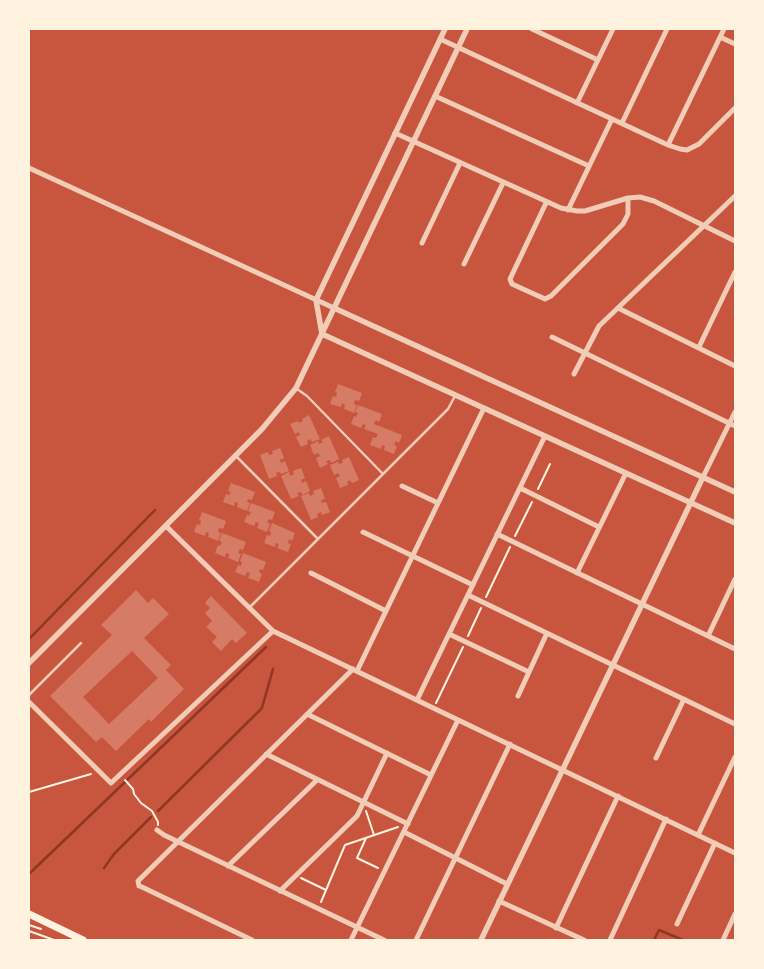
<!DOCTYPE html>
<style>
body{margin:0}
#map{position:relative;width:764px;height:969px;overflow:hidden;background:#c8553d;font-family:"Archivo Narrow",sans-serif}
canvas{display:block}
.frame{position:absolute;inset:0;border:30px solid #fff3e0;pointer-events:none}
</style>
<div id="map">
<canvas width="764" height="969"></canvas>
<div class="frame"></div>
</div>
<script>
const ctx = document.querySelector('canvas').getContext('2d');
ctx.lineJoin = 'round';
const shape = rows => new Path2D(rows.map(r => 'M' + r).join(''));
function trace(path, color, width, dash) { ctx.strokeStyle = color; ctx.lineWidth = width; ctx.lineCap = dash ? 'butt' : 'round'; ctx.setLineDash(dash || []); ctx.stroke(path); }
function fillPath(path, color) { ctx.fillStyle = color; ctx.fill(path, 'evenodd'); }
trace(shape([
 [29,639,155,510],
 [158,811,262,708,273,669],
 [104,868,114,854,151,817],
 [29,874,266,647],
 [654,940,659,930,683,940]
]), '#8f3625', 2.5);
fillPath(shape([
 [338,384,362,393,359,401,355,400,354,404,357,405,354,413,344,409,345,405,342,403,341,407,330,404,333,396,336,397,337,393,335,392],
 [358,405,382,414,379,422,376,420,374,424,402,435,399,443,396,441,394,445,397,446,394,454,384,450,385,446,382,445,381,449,370,445,373,437,376,438,378,434,364,429,366,425,363,424,361,428,351,424,354,416,356,417,358,413,355,412],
 [309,415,320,439,312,442,310,439,307,441,308,444,301,447,296,437,300,435,299,432,295,434,290,424,298,421,299,423,303,421,302,419],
 [329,436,339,459,331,463,330,460,326,461,328,464,320,468,316,458,320,456,318,453,314,455,310,445,318,441,319,444,323,442,321,440],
 [280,448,284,458,280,460,281,463,285,461,289,471,281,474,280,472,276,473,277,476,269,479,260,455,268,452,269,455,273,454,272,451],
 [349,457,359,480,352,483,350,480,347,482,348,485,340,488,336,478,340,476,338,473,334,475,330,465,338,462,339,464,343,463,342,460],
 [301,468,305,478,301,480,302,483,306,481,310,491,302,495,301,492,297,493,299,496,291,499,281,476,289,472,290,476,294,474,293,471],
 [231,483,255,492,252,500,248,499,247,502,250,503,247,511,237,507,238,503,235,502,234,506,223,502,226,494,229,495,231,492,228,491],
 [321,488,325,499,321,500,322,503,326,502,330,512,322,515,321,512,317,514,318,517,311,520,301,496,309,493,310,496,314,494,313,491],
 [251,503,275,512,272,520,269,519,267,522,270,524,267,532,257,528,259,523,256,522,254,526,244,522,247,515,249,516,251,512,248,511],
 [202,512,226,521,223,529,219,528,218,532,221,533,218,541,208,537,209,533,206,532,205,536,194,532,197,524,200,525,201,521,199,520],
 [272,523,295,533,292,541,289,539,288,543,291,544,288,552,277,548,279,544,276,543,275,547,264,543,267,535,270,536,271,532,269,531],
 [222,533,246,542,243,550,240,549,238,553,241,554,238,562,228,558,229,554,226,553,225,557,215,553,218,545,220,546,222,542,219,541],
 [243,553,266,562,263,570,260,569,259,572,262,574,259,582,248,578,250,573,247,572,245,576,235,572,238,565,241,566,242,562,240,561],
 [136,590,148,603,153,598,169,614,144,638,171,665,166,670,184,689,151,722,149,719,116,751,102,737,96,742,50,696,112,635,101,625],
 [132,651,158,678,109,724,83,697],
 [211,596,247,633,236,643,232,639,221,651,212,642,217,637,206,627,212,621,205,613,210,608,205,603]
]), '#d67c66');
trace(shape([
 [538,489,550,464],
 [515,536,532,502],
 [486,597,510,547],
 [468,636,481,608],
 [436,703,463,647],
 [125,780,133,789,134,794,141,803,152,811,158,822,158,825],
 [29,792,91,774],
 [366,811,374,835],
 [366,838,357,858,378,868],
 [301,878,326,890],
 [321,902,345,845,398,827],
 [29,925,41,929],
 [29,931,54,940]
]), '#fff3e0', 2);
trace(shape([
 [297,389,307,396,383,474],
 [237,457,318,539],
 [250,607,448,409,455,396],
 [29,695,81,643]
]), '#f1ccb7', 2.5);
trace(shape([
 [532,29,598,60],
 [720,37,735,44],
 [440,39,668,145,680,149,687,150,699,144,735,108],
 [435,96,589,166],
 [577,103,613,29],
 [622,123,667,29],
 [395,133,561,208,577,211,585,211,628,198,640,197,654,201,735,241],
 [668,145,724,29],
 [29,168,334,308],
 [546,203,510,279,512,284,545,299,551,296,623,224,628,214,628,198],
 [568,210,612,119],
 [422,243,460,163],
 [464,264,503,183],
 [618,308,735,366],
 [552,337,735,426],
 [699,347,735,272],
 [574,374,599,326,735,196],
 [703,477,735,412],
 [402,486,438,503],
 [520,488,599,527],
 [166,526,273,631,735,853],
 [363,532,473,585],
 [497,534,735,649],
 [311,573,386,611],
 [577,573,626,473],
 [468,595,735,724],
 [449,634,529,672],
 [708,636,735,579],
 [357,671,484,408],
 [518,696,547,633],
 [417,700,545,436],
 [29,702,111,783,273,631],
 [307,714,431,775],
 [266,754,408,824],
 [656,758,684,699],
 [157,830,164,835,384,940],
 [404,832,507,884],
 [698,835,735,757],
 [228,866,317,780],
 [280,891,357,816,387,753],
 [499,901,584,940],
 [677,924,715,843],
 [556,928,618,796],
 [252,940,142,887,139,886,138,881,353,669],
 [351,940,458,720],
 [416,940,510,744],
 [610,940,666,819],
 [723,940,735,914]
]), '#f1ccb7', 5);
trace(shape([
 [445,29,316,300,322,334,735,523],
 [334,308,735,492],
 [29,663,262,429,296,388,467,29],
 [481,940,703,477]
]), '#f1ccb7', 5.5);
trace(shape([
 [29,914,83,940]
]), '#fff3e0', 7);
</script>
